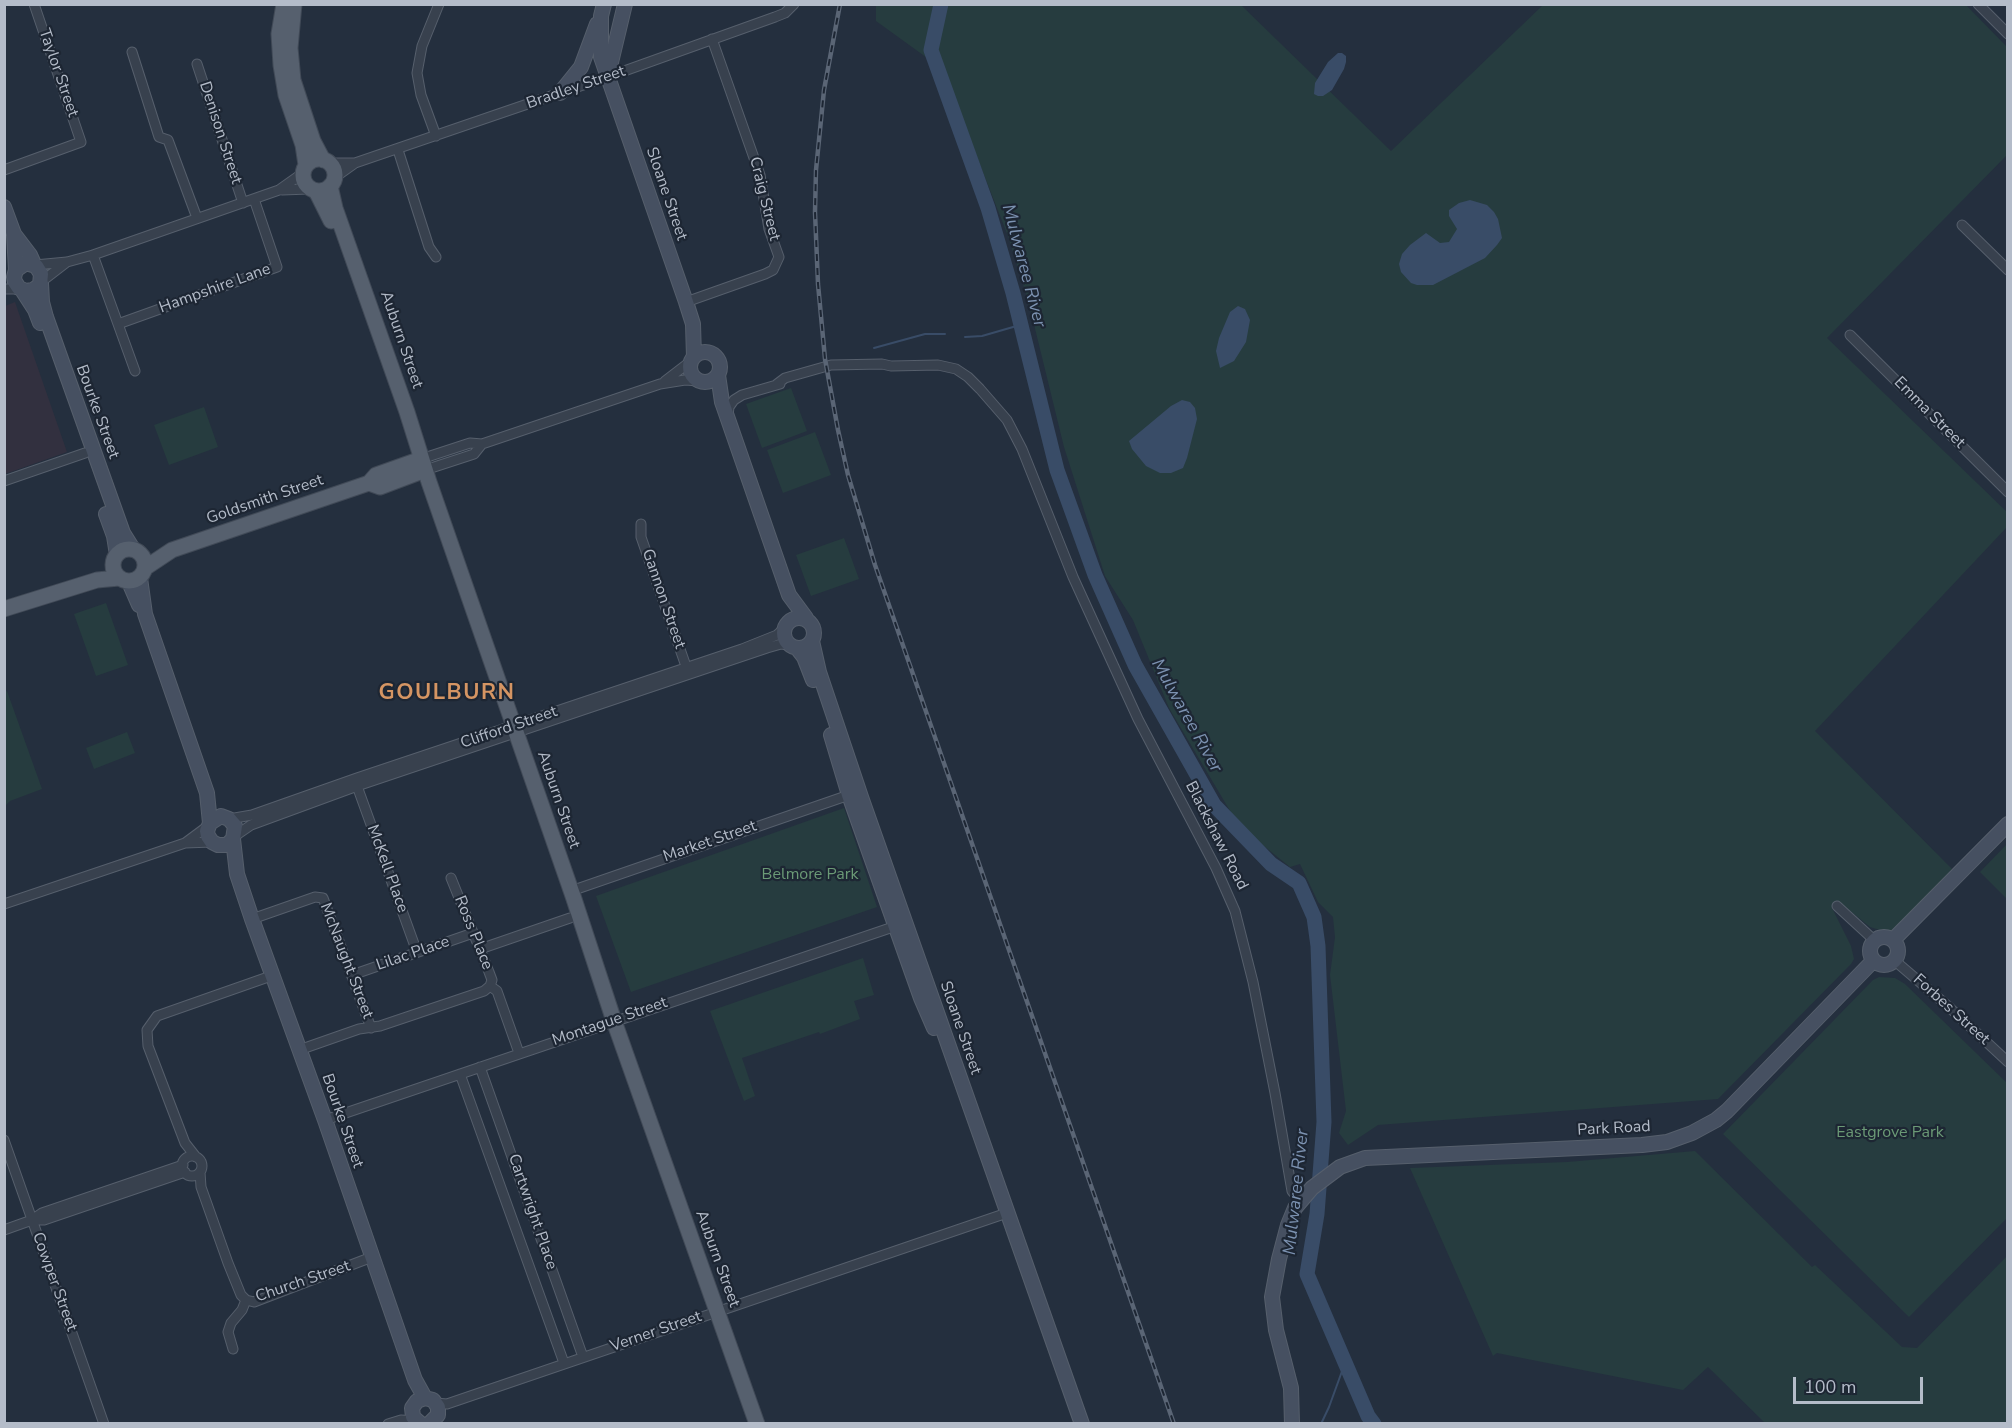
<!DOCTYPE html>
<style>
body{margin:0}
#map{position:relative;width:2012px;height:1428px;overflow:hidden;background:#242f3e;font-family:"Nunito Sans",sans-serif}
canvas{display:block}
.frame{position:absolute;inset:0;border:6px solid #b4bcc9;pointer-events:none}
.scale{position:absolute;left:1793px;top:1377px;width:130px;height:27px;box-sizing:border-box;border:3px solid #b4bcc9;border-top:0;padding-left:8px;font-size:18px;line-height:21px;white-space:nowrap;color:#b4bcc9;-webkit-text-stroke:4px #1d2633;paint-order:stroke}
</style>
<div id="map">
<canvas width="2012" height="1428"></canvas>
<div class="frame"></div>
<div class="scale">100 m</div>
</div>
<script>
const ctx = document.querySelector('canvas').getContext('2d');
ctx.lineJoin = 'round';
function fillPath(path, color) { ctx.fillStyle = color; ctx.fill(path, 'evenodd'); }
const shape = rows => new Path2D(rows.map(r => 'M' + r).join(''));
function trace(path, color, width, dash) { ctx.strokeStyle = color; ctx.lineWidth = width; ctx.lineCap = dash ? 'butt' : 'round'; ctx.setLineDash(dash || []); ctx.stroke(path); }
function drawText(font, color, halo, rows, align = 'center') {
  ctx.font = font + ' "Nunito Sans",sans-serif'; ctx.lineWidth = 4.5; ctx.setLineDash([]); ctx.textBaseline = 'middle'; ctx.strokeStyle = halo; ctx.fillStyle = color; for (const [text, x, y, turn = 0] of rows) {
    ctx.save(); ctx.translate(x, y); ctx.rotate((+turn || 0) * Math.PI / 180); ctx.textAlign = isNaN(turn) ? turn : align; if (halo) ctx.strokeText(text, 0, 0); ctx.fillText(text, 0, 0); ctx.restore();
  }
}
fillPath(shape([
 [15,302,67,452,5,474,5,306]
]), '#32303f');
fillPath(shape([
 [876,4,1241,5,1391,151,1543,5,1966,5,2007,47,2007,155,1827,338,2007,512,2007,527,1815,731,1952,869,1918,907,1893,930,1883,931,1870,927,1838,901,1832,908,1851,946,1854,959,1851,964,1718,1099,1378,1125,1348,1145,1339,1133,1346,1111,1330,975,1335,937,1333,917,1318,902,1300,864,1290,867,1239,826,1169,708,1133,620,1105,576,1064,447,1028,300,1008,236,949,86,941,68,876,21],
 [791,388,807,431,762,448,746,404],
 [204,407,218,447,169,465,154,425],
 [815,432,831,475,783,493,767,450],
 [844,538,859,579,811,596,796,555],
 [106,603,128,665,96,676,74,614],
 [7,691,42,789,10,801,5,806,4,692],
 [127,732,135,753,94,769,86,748],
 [844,808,877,907,631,992,596,896],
 [2007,844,2007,899,1980,872],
 [863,958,874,995,854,1001,860,1019,820,1034,819,1032,742,1058,755,1096,744,1101,710,1011],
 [1879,977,1895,978,1905,984,2007,1083,2007,1218,1909,1317,1723,1134,1873,980],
 [1695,1151,1812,1267,1815,1265,1902,1347,1917,1348,2007,1256,2007,1423,1765,1423,1708,1367,1683,1390,1497,1353,1493,1356,1410,1168,1567,1162]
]), '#263c3f');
fillPath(shape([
 [1338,53,1342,53,1346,56,1346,62,1344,69,1332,90,1323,96,1318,96,1314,94,1315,83,1328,62],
 [1470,200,1487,205,1494,212,1498,219,1502,238,1497,245,1485,258,1433,285,1417,285,1411,283,1401,272,1399,264,1402,254,1410,245,1426,233,1440,243,1449,242,1457,229,1449,216,1449,210,1459,203],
 [1238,306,1245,309,1250,320,1246,342,1234,361,1220,368,1216,351,1219,338,1230,312],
 [1182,400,1190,402,1195,408,1197,419,1187,458,1183,468,1171,473,1160,473,1146,466,1132,449,1129,441,1171,406]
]), '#394c67');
trace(shape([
 [965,337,982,336,1020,325],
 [874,348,925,334,945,334],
 [1321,1424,1329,1407,1345,1363]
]), '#394c67', 2);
trace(shape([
 [941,4,931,50,988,208,1013,293,1057,470,1095,575,1135,665,1214,805,1271,864,1299,883,1314,917,1318,946,1324,1122,1317,1214,1307,1274,1368,1416,1374,1424]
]), '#394c67', 15);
const street = shape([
 [1978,4,2008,34],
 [132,52,159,137,168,140,197,218],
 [197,64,243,203],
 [436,136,421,95,417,73,422,46,439,4],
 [398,150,429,247,436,257],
 [329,163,355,163],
 [4,170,81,142,34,4],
 [334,178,355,163,627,70,775,17,785,13,794,4],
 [282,190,309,189],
 [1962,225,2008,270],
 [93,255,118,324,277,267,254,199],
 [35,265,67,262,93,255,279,190,303,173],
 [41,282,67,262],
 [4,289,21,289],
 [686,302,765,274,773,270,779,257,769,229,760,175,712,39],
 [118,324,135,371],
 [1850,335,2008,492],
 [665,381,691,361],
 [777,384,785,378,831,365,882,364,891,366,938,365,956,369,968,377,980,389,1007,420,1022,449,1073,577,1138,719,1216,868,1235,911,1253,982,1275,1093,1292,1191,1300,1201],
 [728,416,729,407,734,400,742,395,780,384],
 [421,459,470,443,482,444,660,384,685,380,699,381],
 [425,470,474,454,482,444],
 [4,481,85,453],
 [641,524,641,537,688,672],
 [357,786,417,952],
 [229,819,252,815,357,778,742,649,777,635,785,628],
 [235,836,251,825,360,785,767,648,781,644,790,645],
 [185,843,208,826],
 [451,878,489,972,492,980,490,986],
 [571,891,849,795],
 [4,904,185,843,212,842],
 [1837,906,1874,940],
 [252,919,315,897,323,898,371,1028],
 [480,949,570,918],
 [1894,960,1950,1008,2008,1062],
 [352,975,473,933],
 [490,986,497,991,519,1053],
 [299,1050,359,1029,380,1026,484,991,490,986],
 [480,1067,583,1357],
 [460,1074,564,1363],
 [325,1120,896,926],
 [4,1140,104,1424],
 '182 1166a10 10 0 1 1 20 0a10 10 0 1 1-20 0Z',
 [196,1157,185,1143,148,1046,147,1030,157,1016,271,976],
 [200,1172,201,1187,228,1263,241,1295,246,1300,254,1302,372,1257],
 [32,1220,44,1220,185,1172],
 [4,1230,32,1220,42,1213,183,1165],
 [233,1349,228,1332,231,1323,242,1310,246,1300],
 [436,1403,447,1404,1001,1215],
 [388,1424,401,1420,416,1421]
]);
const secondary = shape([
 [604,4,601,16,601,57,686,302,693,324,694,357],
 [608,75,625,4],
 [560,93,581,67,597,24],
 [4,207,14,234,16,270,14,277,15,282,19,288,26,291,33,290,40,285,41,274,36,266,26,263,16,270],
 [14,234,30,255,34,264],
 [41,283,42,302,46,317,123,533,133,549],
 [22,290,35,310,40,323],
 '690 367a15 15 0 1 1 30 0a15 15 0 1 1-30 0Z',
 [718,375,722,402,789,595,806,618],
 [106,514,114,536,117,555],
 [140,578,145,614,207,793,210,823,207,831,208,836,212,842,218,845,227,845,233,839,235,826,229,819,221,816,210,823],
 [129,582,139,605],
 '784 633a15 15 0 1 1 30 0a15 15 0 1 1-30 0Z',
 [812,641,819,672,861,797,1082,1424],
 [797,648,804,657,813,680],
 [831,735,849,795,921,998,934,1028],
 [233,839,237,874,252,919,325,1120,415,1380,425,1398],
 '1870 951a14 14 0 1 1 28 0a14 14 0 1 1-28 0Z',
 [1893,940,2008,824],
 [421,1424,413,1417,412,1408,417,1401,425,1398,433,1400,438,1407,438,1415,429,1424],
 [1292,1424,1291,1388,1276,1330,1272,1297,1279,1259,1288,1225,1295,1208,1312,1188,1340,1167,1365,1158,1642,1145,1667,1142,1692,1133,1716,1120,1727,1111,1873,961]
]);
const primary = shape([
 [284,4,279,34,281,65,286,95,303,145,306,165],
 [294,4,290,48,293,80,313,141,323,160],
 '303 175a16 16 0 1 1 32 0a16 16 0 1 1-32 0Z',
 [330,186,335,208,407,412,429,482,573,896,614,1021,757,1424],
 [316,191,331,221],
 [369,483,380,487,425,470],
 '113 565a16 16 0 1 1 32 0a16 16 0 1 1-32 0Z',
 [145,568,172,550,369,483,376,475,421,459],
 [4,609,97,580,119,578]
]);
trace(street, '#565f6c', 11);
trace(secondary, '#565f6c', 16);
trace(primary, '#414a57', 17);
trace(street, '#38414e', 9);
trace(secondary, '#465061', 14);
trace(primary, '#56606e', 15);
const rail = shape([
 [840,4,824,90,816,170,815,212,818,284,825,359,838,430,848,475,875,565,1174,1424]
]);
trace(rail, '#5a6575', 4.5);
trace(rail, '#1d2633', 2, [7]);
drawText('16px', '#b4bcc9', '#1d2633', [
 ["Taylor Street",58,73,71],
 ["Bradley Street",576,88,-19],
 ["Denison Street",220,133,72],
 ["Sloane Street",666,194,71],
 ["Craig Street",764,199,76],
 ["Hampshire Lane",215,289,-20],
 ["Auburn Street",401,340,71],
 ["Bourke Street",97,412,70],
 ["Emma Street",1929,413,45],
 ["Goldsmith Street",265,500,-19],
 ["Gannon Street",663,599,71],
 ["Clifford Street",509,728,-19],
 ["Auburn Street",558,800,71],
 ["Blackshaw Road",1216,836,63],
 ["Market Street",710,842,-19],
 ["McKell Place",387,869,70],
 ["Ross Place",473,933,68],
 ["Lilac Place",413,954,-19],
 ["McNaught Street",346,961,69],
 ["Forbes Street",1951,1010,42],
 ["Montague Street",610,1022,-19],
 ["Sloane Street",960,1028,71],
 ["Bourke Street",342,1121,71],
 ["Park Road",1614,1129,-3],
 ["Cartwright Place",532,1212,71],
 ["Auburn Street",717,1259,70],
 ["Cowper Street",54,1282,70],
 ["Church Street",303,1282,-19],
 ["Verner Street",656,1332,-19]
]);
drawText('16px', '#6b9a76', '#1d2633', [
 ["Belmore Park",810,875],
 ["Eastgrove Park",1890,1133]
]);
drawText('italic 18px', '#7c92b1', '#1d2633', [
 ["Mulwaree River",1023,266,75],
 ["Mulwaree River",1186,716,61],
 ["Mulwaree River",1297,1192,-84]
]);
ctx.letterSpacing = '1.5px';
drawText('bold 22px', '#d59563', '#1d2633', [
 ["GOULBURN",447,694]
]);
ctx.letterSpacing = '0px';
</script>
